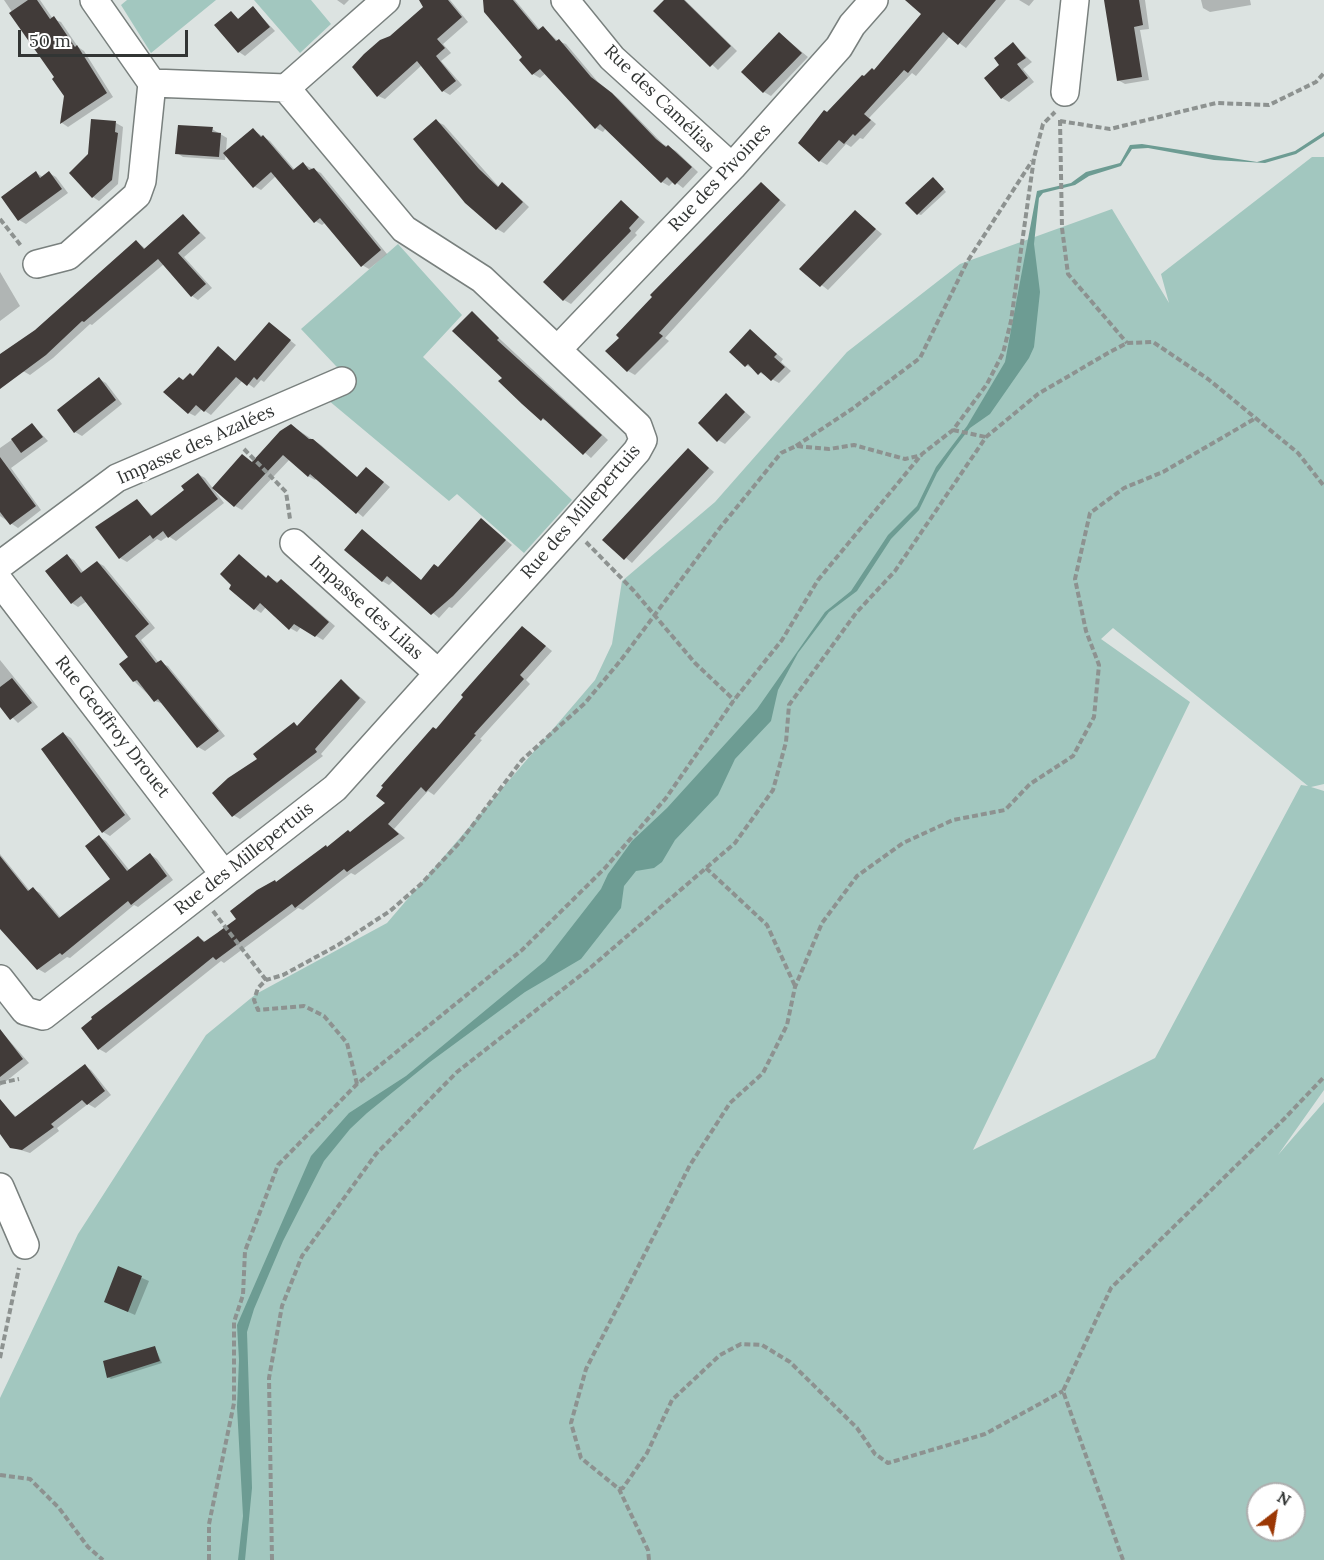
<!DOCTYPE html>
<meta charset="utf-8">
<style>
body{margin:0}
#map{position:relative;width:1324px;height:1560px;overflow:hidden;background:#dce3e1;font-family:Lora,serif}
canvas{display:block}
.north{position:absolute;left:1246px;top:1482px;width:60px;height:60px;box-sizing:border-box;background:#fff;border:2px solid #adaeae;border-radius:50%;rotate:31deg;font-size:16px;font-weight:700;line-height:24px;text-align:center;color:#323534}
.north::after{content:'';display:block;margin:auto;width:21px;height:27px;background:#9b3704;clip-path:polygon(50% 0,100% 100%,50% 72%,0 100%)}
.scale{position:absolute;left:18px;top:30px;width:170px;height:27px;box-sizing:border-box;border:3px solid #323534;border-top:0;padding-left:8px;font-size:18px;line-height:21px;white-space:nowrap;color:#323534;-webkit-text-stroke:4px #fff;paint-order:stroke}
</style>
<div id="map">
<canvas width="1324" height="1560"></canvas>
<div class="north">N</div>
<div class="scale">50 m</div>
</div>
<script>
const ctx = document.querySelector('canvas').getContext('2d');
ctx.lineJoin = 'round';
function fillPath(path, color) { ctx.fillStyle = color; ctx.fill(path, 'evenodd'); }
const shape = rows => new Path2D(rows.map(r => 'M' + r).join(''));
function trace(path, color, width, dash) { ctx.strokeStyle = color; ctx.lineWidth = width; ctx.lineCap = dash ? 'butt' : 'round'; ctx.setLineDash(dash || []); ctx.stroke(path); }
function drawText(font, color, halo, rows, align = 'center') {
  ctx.font = font + ' Lora,serif'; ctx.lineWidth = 6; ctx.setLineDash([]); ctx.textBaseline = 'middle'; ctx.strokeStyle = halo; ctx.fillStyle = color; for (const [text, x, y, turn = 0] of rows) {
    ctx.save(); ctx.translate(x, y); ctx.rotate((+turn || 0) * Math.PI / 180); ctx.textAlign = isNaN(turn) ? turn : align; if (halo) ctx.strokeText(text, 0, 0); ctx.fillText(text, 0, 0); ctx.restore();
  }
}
fillPath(shape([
 [127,0,216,0,151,53,121,5],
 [254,0,311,0,331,24,300,53],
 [1312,157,1324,157,1324,784,1311,787,1324,791,1324,1090,1278,1155,1324,1102,1324,1560,0,1560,0,1398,78,1234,206,1035,256,994,387,923,595,680,612,644,622,581,715,502,847,352,960,264,1112,209,1169,303,1161,274],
 [1113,628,1308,786,1301,785,1155,1058,973,1150,1190,702,1101,639],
 [1258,1494,1294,1494,1294,1530,1258,1530],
 [398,244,462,315,423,357,572,500,524,553,457,494,449,501,328,400,352,383,301,329]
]), '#a2c7bf');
fillPath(shape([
 [1324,132,1324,136,1296,154,1265,163,1214,160,1148,148,1132,149,1121,166,1089,176,1075,185,1043,193,1039,198,1034,244,1040,292,1034,347,1029,358,990,414,970,428,953,450,937,473,919,510,891,539,857,591,829,612,798,653,778,690,771,721,735,759,718,795,675,840,662,862,654,868,636,871,624,886,621,908,581,959,525,992,430,1062,367,1113,350,1129,324,1161,283,1241,254,1309,247,1332,252,1488,245,1560,238,1560,243,1516,237,1407,239,1360,237,1325,311,1156,349,1113,406,1076,545,961,601,889,608,874,632,841,667,808,757,709,825,612,851,591,888,535,917,506,936,467,967,426,1005,362,1037,191,1071,183,1086,172,1120,163,1130,145,1142,144,1257,162,1295,151]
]), '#6d9c93');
fillPath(shape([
 [4,0,40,0,53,19,61,22,78,47,84,51,113,97,68,127,62,123,65,96,56,77],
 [337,0,349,0,344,5],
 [432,0,450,0,468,22,443,44,451,53,441,61,462,85,450,95,443,91,422,65,385,99,378,96,354,67],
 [485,0,515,0,540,30,543,27,558,41,566,44,598,82,619,99,663,144,676,151,698,172,683,188,674,181,669,186,662,182,606,128,603,132,596,128,546,73,540,78,533,74],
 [666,0,685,0,737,51,718,70,655,11],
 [925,0,1006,0,966,48,950,36,916,76,912,73,869,118,876,124,863,139,860,138,851,147,846,144,827,165,820,161,800,142,875,72,923,13],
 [1019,0,1034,0,1029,6],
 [1105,0,1145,0,1149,29,1140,30,1149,80,1125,84,1118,80],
 [1201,0,1250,0,1251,5,1210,12,1203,8],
 [253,8,275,31,245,56,239,52,216,25,231,13,240,20],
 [779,33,808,57,771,96,764,92],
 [1013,44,1032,62,1023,69,1034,82,1009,102,1002,98,1001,65],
 [436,121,444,125,499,187,503,184,509,188,529,207,504,233,497,229],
 [116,123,123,127,118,184,99,201,93,197,89,154],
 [212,129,227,138,226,152,253,130,270,141,295,170,303,164,321,173,387,254,369,269,362,265,326,222,322,225,315,221,276,176,261,190,254,186,226,154,225,160,183,157,177,153],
 [36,173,43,177,49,173,56,177,68,193,26,224,19,220],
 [936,180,946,192,921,215,918,214],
 [761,184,786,205,665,338,669,341,635,375,628,371],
 [622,202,645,222,635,233,637,235,571,304,564,300],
 [855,212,882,234,828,290,801,269],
 [184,216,206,238,184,257,212,288,198,300,192,296,164,264,92,325,90,324,53,358,30,375,23,371,36,331,137,242,146,249],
 [0,272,20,306,0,321],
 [472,313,608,440,591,458,550,422,541,419,504,378],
 [269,324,296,345,264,382,261,380,254,388,243,380,211,415,202,409,195,416,189,413,183,381,236,362],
 [750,331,783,359,781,362,791,371,779,383,746,365],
 [99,379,106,383,122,404,82,436,75,432],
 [726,395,751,417,725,444,718,440],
 [33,425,48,441,11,468,41,510,18,528,0,516,0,448],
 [298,430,321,445,358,478,366,468,390,487,363,517,317,478,315,480,308,476,290,459,242,510,235,506,242,456,253,463],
 [688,450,714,472,632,563,605,540],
 [198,474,205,478,224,503,176,541,168,536,161,541,157,539,127,562,120,558,137,501,153,516,186,490],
 [481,520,512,545,452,608,449,607,439,618,394,580,389,585,382,581,363,531,422,581,439,568],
 [239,555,267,578,288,585,335,626,323,640,301,627,297,632,290,628,266,607,261,613,255,609],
 [67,556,74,560,84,573,97,562,104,566,155,628,141,640,159,663,168,666,225,736,205,751,198,747,164,704,155,701,134,681,130,657,87,601,78,607,72,603],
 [522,627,552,651,526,680,530,684,480,739,482,740,434,795,428,791,394,829,405,838,355,875,351,873,303,910,298,908,224,963,221,961,106,1053,99,1049,83,1028,198,937,206,942,238,919,258,892,296,871,351,833,387,803,437,731],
 [0,660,38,707,18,723,0,705],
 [342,681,366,702,321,754,323,756,240,819,233,815,259,759,294,724,299,727],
 [64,734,71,738,131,819,110,836,103,832],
 [99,837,106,841,130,871,151,855,157,859,173,880,138,907,134,905,70,958,67,957,45,973,38,969,0,923,0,854,30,891,33,889,40,893,61,918,112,879],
 [0,1030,29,1063,0,1086],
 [85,1066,91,1070,111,1095,95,1108,88,1104,57,1128,59,1131,30,1153,11,1147,0,1132,0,1117,9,1111,17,1117],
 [119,1268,149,1281,135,1315,106,1302],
 [155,1348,162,1363,111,1379,108,1377]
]), '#0003');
fillPath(shape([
 [28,0,37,0,50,19,54,16,75,47,77,45,107,93,60,124,64,96,52,79,54,77,9,13],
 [419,0,448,0,462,17,437,39,445,48,436,56,456,81,442,92,417,61,377,97,352,67,364,54,380,40,390,36,423,7],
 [483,0,513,0,538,30,543,26,556,41,559,39,591,77,612,93,656,139,666,147,668,145,692,167,675,185,667,177,661,183,600,124,595,129,540,69,532,75,519,60,522,57,484,12],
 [664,0,684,0,731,46,710,67,653,11],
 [905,0,996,0,958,45,943,32,908,73,904,70,864,114,871,120,855,136,853,134,844,144,839,140,819,162,798,143,824,110,827,112,862,75,864,76,872,68,874,70,921,14],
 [1104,0,1139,0,1143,25,1134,27,1142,77,1117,81],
 [253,6,270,27,238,53,214,25,231,11,238,19],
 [779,32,802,53,763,93,741,72],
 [1013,42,1026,58,1017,64,1028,78,1001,99,984,78,999,65,994,58],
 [91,119,116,121,115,132,118,133,112,180,92,198,69,173,88,154],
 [436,119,479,169,498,187,502,182,523,202,496,230,465,203,413,139],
 [178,125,213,127,212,132,221,133,219,157,175,154],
 [253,128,261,137,263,135,293,170,303,162,309,170,314,168,381,250,361,267,320,218,314,223,271,172,253,188,223,153],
 [36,171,40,178,49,171,62,189,18,221,1,197],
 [933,177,944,189,917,215,905,203],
 [761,182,780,200,659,333,663,336,627,372,605,351,619,338,616,335,652,297,650,295],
 [621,200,639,217,629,228,631,231,563,301,543,282],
 [855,210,876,229,820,287,799,269],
 [183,214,200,233,178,253,206,284,191,297,158,259,84,322,82,321,46,355,0,389,0,354,35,330,136,240,144,249],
 [472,311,499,338,497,340,602,435,583,455,543,418,541,421,522,404,498,381,502,378,452,331],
 [269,322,291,340,257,380,254,377,247,386,236,377,204,412,196,405,188,414,163,392,179,377,183,380,190,373,193,376,218,346,235,361],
 [750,329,777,354,774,357,785,367,771,381,761,372,758,375,748,364,745,367,729,352],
 [99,377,116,400,74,433,57,410],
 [726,393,745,412,717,442,698,423],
 [32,423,43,437,21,453,11,439],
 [291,424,309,439,313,439,357,477,366,467,384,482,356,514,310,474,308,477,283,455,234,507,212,488,242,454,252,462,280,431],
 [688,448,709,468,624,560,602,540],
 [0,457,36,506,10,525,0,512],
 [198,473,218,499,168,538,163,531,153,539,150,535,119,559,95,527,137,499,151,516,184,490,181,486],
 [481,518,506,540,453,596,431,615,387,576,382,582,344,550,362,529,421,580,434,564,438,567],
 [67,554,81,573,97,561,149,624,135,636,156,663,161,660,219,731,197,748,158,699,154,702,137,680,133,682,119,664,128,657,81,596,71,604,45,571],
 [239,554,266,578,268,575,277,583,281,579,329,622,315,637,294,624,289,630,260,603,254,610,229,589,231,585,220,574],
 [522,626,546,646,520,675,524,679,474,734,476,735,426,792,421,787,388,824,399,834,347,872,344,869,295,908,292,904,216,960,213,957,98,1050,81,1028,92,1019,91,1017,198,936,204,942,217,933,236,919,230,911,257,890,275,880,276,882,326,845,327,847,348,830,350,832,385,803,376,796,383,787,381,786,433,727,436,729,463,697,461,695],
 [12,678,32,703,10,720,0,707,0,687],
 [341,679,360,698,315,749,317,752,232,817,212,793,228,778,257,759,253,754,294,722,297,726],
 [63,732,125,815,102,833,41,749],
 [99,835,127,871,150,853,167,876,131,905,128,901,62,955,60,953,37,970,0,929,0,856,28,891,33,887,59,918,110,879,85,846],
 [0,1029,23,1059,0,1077],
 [85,1064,105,1091,87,1105,82,1100,51,1124,54,1127,22,1150,10,1148,0,1134,0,1099,15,1117],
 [118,1266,142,1276,128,1312,104,1302],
 [155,1346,160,1361,107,1378,103,1361]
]), '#413b39');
const minor = shape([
 [565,0,612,58,732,167],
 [286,88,386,0],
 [1065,92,1075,0],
 [37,264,68,256,137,195,142,181,152,83],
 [558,349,732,167,839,47,852,25,874,0],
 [294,543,438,673],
 [0,565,117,478,342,381],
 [0,582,223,873],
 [0,979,25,1011,43,1016,335,788,571,526,637,451,643,440,638,426,482,279,404,229,286,88,152,83,94,0],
 [0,1187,25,1245]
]);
trace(minor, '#79807e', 30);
trace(shape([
 [1060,120,1062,228,1068,274,1127,343],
 [1060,121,1110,129,1216,103,1269,105,1316,82,1324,73],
 [0,219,22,247],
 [953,430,986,437],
 [796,446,852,409,920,358,967,262,1032,161],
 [244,449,286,492,290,519],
 [586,542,634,591,695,663,734,700],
 [706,868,767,925,795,986],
 [213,911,266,980],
 [0,1083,19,1079],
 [357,1084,347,1043,324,1016,304,1006,258,1010,254,1000,258,988,266,980,283,975,338,945,390,911,421,884,460,842,522,760,585,703,621,660,719,529,781,453,796,446,829,449,854,445,905,459,922,455],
 [0,1358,19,1268],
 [0,1475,30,1479,59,1508,88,1547,103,1560],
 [619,1489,623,1488,647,1453,672,1400,720,1355,741,1344,762,1345,790,1362,857,1428,875,1454,888,1463,985,1434,1063,1391],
 [209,1560,209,1524,234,1403,234,1322,243,1295,245,1251,278,1165,357,1084,522,950,605,868,666,798,734,700,782,640,818,580,922,454,953,430,987,384,1003,353,1011,321,1034,158,1043,124,1055,112],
 [272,1560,269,1378,282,1306,302,1256,376,1154,457,1072,590,968,735,843,773,790,786,742,789,705,856,613,895,571,986,437,1038,394,1108,353,1127,343,1153,342,1208,379,1298,453,1324,486],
 [649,1560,648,1550,619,1489,581,1458,571,1423,586,1369,690,1165,730,1103,763,1073,787,1025,795,987,822,923,857,876,903,843,953,820,1005,810,1030,784,1073,756,1094,717,1099,665,1086,631,1075,579,1090,513,1124,488,1163,472,1256,418],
 [1123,1560,1063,1391,1111,1288,1284,1119,1324,1077]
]), '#8d9290', 4, [6, 3]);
trace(minor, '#fff', 27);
drawText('18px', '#323534', '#fff', [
 ["Rue des Camélias",659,99,44],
 ["Rue des Pivoines",720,178,-47],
 ["Impasse des Azalées",196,445,-24],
 ["Rue des Millepertuis",581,512,-49],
 ["Impasse des Lilas",366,608,42],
 ["Rue Geoffroy Drouet",112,727,52],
 ["Rue des Millepertuis",244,859,-38]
]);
</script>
